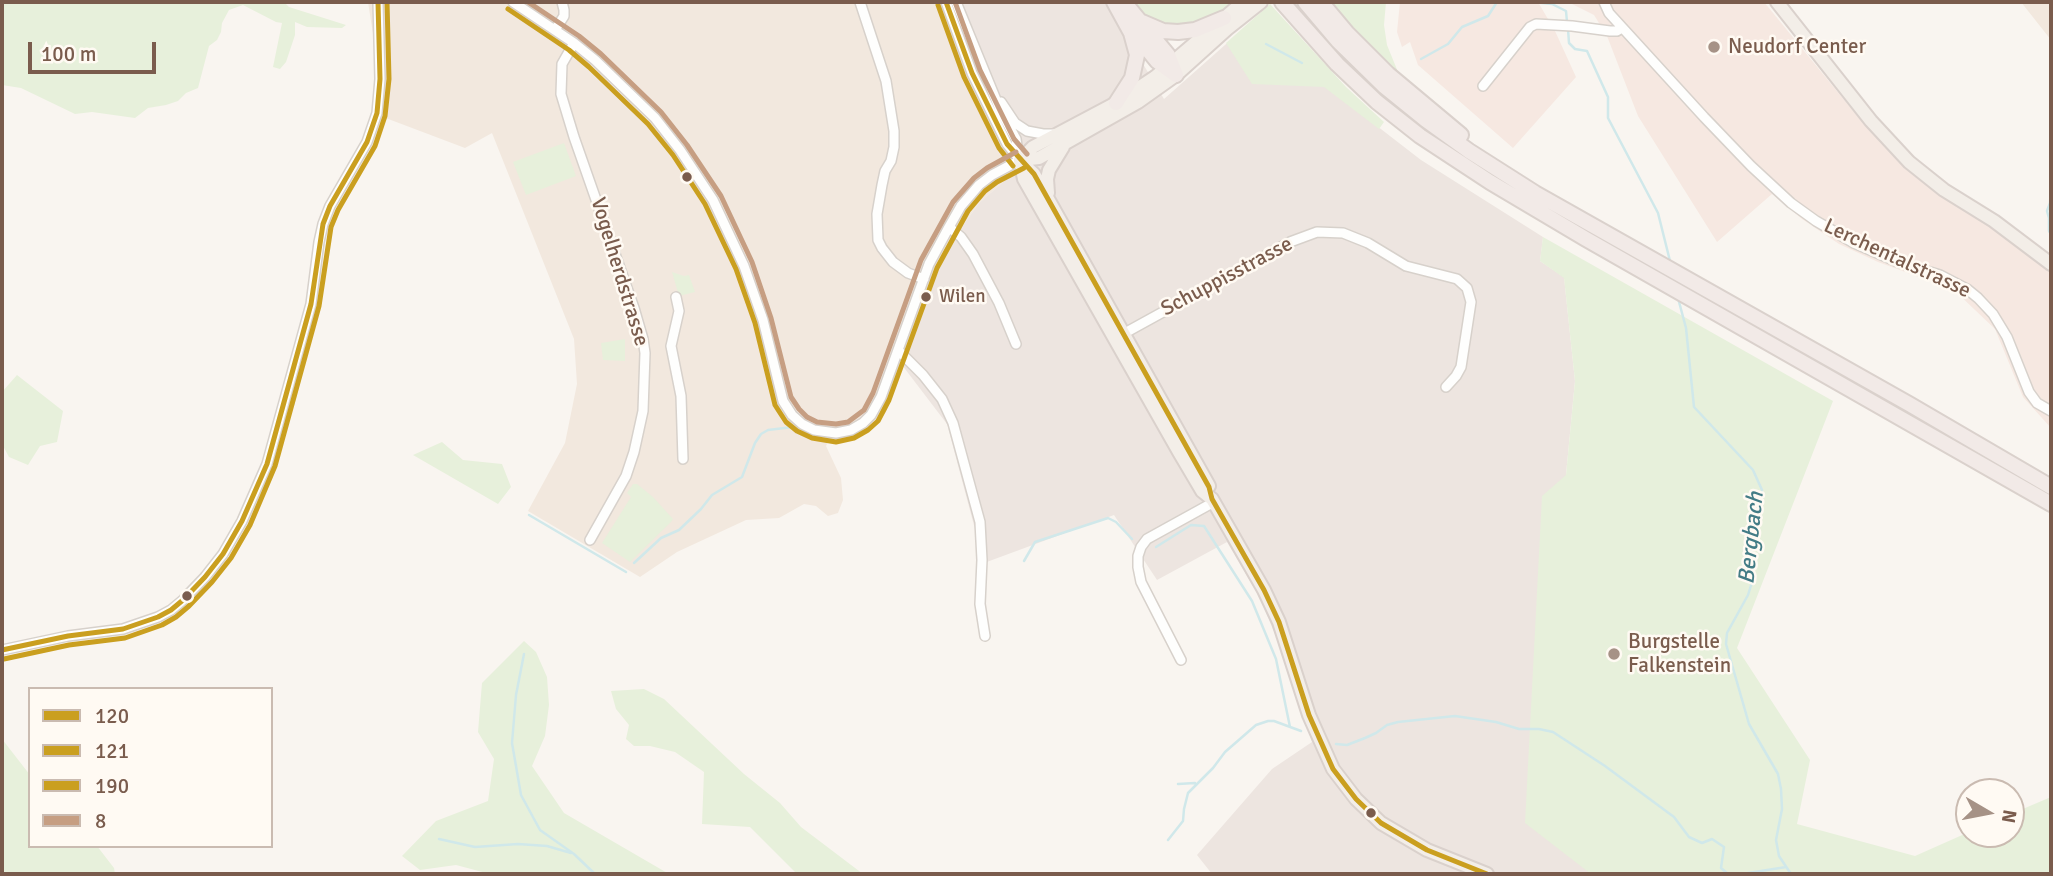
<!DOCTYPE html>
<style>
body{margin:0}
#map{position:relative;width:2053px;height:876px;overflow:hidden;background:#f9f5f0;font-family:Signika,sans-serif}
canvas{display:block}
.frame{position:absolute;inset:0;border:4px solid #7a5c4d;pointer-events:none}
.legend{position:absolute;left:28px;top:687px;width:245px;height:161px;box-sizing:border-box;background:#fffaf3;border:2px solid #cabbb1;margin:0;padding:9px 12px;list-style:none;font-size:21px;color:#7a5c4d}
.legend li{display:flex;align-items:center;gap:14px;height:35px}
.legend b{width:35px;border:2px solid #cabbb1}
.north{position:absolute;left:1955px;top:778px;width:70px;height:70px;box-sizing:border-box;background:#fffaf3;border:2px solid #cabbb1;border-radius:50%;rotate:100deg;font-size:19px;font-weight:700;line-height:28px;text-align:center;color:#7a5c4d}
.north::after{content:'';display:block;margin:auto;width:24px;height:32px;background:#a69286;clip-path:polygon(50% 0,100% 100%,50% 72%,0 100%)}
.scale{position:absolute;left:28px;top:42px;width:128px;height:32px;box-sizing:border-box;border:4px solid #7a5c4d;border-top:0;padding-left:9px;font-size:21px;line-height:24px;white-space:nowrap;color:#7a5c4d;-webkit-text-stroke:5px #fffaf3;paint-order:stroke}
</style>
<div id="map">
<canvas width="2053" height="876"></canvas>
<div class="frame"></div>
<ul class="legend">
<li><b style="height:9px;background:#ca9f1f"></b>120</li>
<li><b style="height:9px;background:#ca9f1f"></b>121</li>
<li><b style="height:9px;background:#ca9f1f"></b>190</li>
<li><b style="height:9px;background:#c69e82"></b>8</li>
</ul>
<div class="north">N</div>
<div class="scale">100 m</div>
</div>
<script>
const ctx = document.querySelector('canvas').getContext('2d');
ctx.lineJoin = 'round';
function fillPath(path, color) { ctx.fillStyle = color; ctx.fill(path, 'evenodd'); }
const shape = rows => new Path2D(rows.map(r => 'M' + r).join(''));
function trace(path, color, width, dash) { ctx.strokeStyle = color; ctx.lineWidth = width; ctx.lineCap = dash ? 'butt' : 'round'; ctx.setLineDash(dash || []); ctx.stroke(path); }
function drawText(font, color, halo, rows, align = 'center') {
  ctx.font = font + ' Signika,sans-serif'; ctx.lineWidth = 5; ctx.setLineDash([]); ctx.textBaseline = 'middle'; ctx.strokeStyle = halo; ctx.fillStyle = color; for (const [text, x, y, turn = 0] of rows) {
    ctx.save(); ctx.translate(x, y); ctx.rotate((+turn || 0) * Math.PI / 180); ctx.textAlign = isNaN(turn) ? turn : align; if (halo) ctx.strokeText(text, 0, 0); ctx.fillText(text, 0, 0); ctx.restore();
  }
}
fillPath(shape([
 [368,2,939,2,949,37,1005,167,1011,175,979,203,954,238,924,301,886,412,876,425,865,434,851,439,828,442,826,446,841,478,843,500,838,513,828,516,816,506,804,504,779,518,746,520,677,552,640,577,528,511,565,443,577,384,574,339,492,133,465,148,383,117,380,79],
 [2021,2,2051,2,2051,40]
]), '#f2e8de');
fillPath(shape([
 [1400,2,1538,2,1555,31,1576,77,1513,148,1418,65,1410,42,1402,47,1397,32],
 [1568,2,1764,2,1859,118,1903,166,1941,196,1991,227,2051,272,2051,428,2023,397,1995,329,1954,290,1878,262,1839,244,1802,219,1772,194,1717,242,1638,116,1607,36,1594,15]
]), '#f6e8e1');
fillPath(shape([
 [939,2,1106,2,1164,99,1234,37,1324,85,1421,160,1543,237,1540,261,1564,277,1575,381,1566,475,1583,866,1591,874,1212,874,1197,855,1272,769,1312,742,1284,656,1260,598,1227,542,1157,580,1114,515,984,563,947,424,902,365,924,301,954,238,979,203,1011,175,1005,167,949,37]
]), '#ede5e0');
fillPath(shape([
 [2,2,284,2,289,7,346,25,342,28,307,27,295,22,295,35,286,62,280,69,273,67,282,23,276,22,243,5,229,10,222,23,221,32,217,40,209,46,198,88,186,93,178,101,166,105,148,108,135,118,92,112,75,114,21,88,2,85],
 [1130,2,1234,2,1222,11,1200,22,1182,27,1165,25,1146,18],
 [1328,2,1386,2,1384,25,1387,45,1398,72,1396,73,1355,34],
 [1270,4,1346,87,1384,122,1379,129,1324,87,1252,84,1226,43],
 [564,143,576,176,526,195,513,162],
 [1543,237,1833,401,1737,648,1810,760,1797,824,1915,856,1969,832,1969,834,2011,834,2011,814,2051,797,2051,874,1591,874,1525,823,1542,496,1566,475,1575,381,1564,278,1540,261],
 [672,272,684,276,689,275,695,292,679,296],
 [625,339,625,361,603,360,601,343],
 [17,375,63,411,57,442,40,446,28,465,9,457,2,444,2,392],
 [442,442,463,460,502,464,511,487,498,504,413,455],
 [633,484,637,484,653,497,673,519,671,522,630,562,602,543,631,497,627,493],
 [524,641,536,652,547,677,549,705,545,736,532,766,564,813,669,874,490,874,456,865,420,870,402,856,436,821,488,801,494,759,478,732,482,683],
 [644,689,664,699,744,774,780,803,801,827,863,874,797,874,750,827,702,824,704,772,675,752,650,746,634,746,626,739,629,725,616,709,611,691],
 [2,739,30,775,30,846,97,846,114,868,115,874,2,874]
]), '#e7f0db');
trace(shape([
 [1533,2,1552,4,1566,11,1567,22],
 [1568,29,1569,43,1575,49,1587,51,1608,97,1608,118,1658,213,1670,261],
 [1266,44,1302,63],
 [1421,59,1448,44,1462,27,1488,16,1497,2],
 [2051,184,2050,203,2047,211,2049,218,2049,231,2051,234],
 [1678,298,1686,328,1694,407,1753,470,1762,490,1751,549,1753,579,1748,595,1727,633,1726,644,1749,724,1778,774,1781,789,1782,809,1776,840,1779,856,1791,874],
 [293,405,312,331],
 [529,515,626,572],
 [1156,547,1191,525,1204,526,1252,601,1276,659,1290,727],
 [1024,561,1035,542,1108,518,1116,522,1132,539],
 [634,563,661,538,679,530,701,509,712,495,742,477,755,443,761,434,768,430,793,427],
 [524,654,516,695,512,743,521,795,540,830,574,854,595,874],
 [1336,744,1347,745,1365,738,1376,733,1387,725,1398,722,1455,716,1496,722,1519,729,1539,729,1553,732,1605,766,1674,817,1689,837,1702,843,1712,839,1724,847,1721,868,1728,874],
 [1178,784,1195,783],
 [439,839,475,847,518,844,547,846,571,853],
 [1168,840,1183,821,1184,809,1188,793,1213,768,1225,752,1256,725,1268,721,1274,721,1301,731],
 [1742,874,1786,867]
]), '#d0e8ea', 2.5);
const minor = shape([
 [513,2,574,43,595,60,655,118,680,150,713,200,744,266,763,320,783,401,792,415,802,424,814,430,836,433,851,430,863,423,871,415,881,397,929,264,949,227,961,206,979,185,992,175,1020,160],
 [860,2,886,81,894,131,894,147,891,161,885,171,882,185,877,214,878,240,882,248,893,262,908,273,924,279],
 [946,2,972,73,1007,144,1020,160],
 [956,2,1001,112,1016,139,1019,159],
 [1604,2,1609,13,1704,117,1751,166,1791,203,1816,221,1854,243,1900,263,1940,275,1967,289,1978,298,1993,314,2007,337,2029,392,2037,403,2051,411],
 [555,30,564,16,564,10,562,2],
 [574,43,562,64,561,94,574,137,634,308,643,339,645,353,643,411,634,452,626,476,590,540],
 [1483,86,1530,27,1536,24,1572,26,1610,31,1617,31,1622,28],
 [1001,102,1015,123,1027,131,1043,134,1054,134],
 [949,227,961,237,973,254,999,303,1016,344],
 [676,297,679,311,671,346,681,396,683,459],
 [1123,334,1290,242,1317,232,1343,233,1368,243,1406,266,1457,279,1467,288,1471,302,1461,367,1456,376,1446,387],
 [898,350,923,375,942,399,953,423,980,522,982,560,980,604,985,636],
 [2,650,68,636,123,629,158,617,171,610,183,600,205,577,223,554,242,521,267,464,311,304,319,242,323,224,330,206,367,142,377,113,380,79,378,2],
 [1181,660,1141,582,1138,567,1138,556,1141,547,1147,539,1214,502]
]);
const major = shape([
 [1777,2,1871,121,1909,162,1944,190,1994,221,2051,264],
 [1020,160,1024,179,1179,452,1202,491,1212,499,1264,590,1279,622,1309,715,1333,769,1356,799,1381,823,1427,850,1487,874],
 [1020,160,1039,158,1138,102,1176,75,1227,29,1261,2],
 [1020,160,1033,147,1116,103,1155,77,1243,2],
 [1020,161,1034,174,1209,486],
 [1048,193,1047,179,1049,170,1063,147]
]);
const highway = shape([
 [1114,2,1131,33,1137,55,1132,78,1116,103],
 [1124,2,1168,55,1176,75],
 [1282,2,1337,64,1377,102,1420,136,1490,182,1586,239,2051,504],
 [1305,2,1338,41,1384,86,1426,120,1469,151,1535,193,1909,404,2051,487],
 [1321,2,1347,33,1388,74,1461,135],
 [1142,22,1163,31,1178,32,1195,30,1224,18],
 [1134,33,1157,61,1176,75]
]);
trace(minor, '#d7d1cb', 12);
trace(major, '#dad1cc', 16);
trace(highway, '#dad1cc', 18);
trace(minor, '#fefefd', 9);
trace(major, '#f3eee8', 12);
trace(highway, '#f2eae7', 14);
trace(shape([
 [946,2,972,73,1007,144,1034,174,1209,487,1212,499,1264,590,1279,622,1309,715,1333,769,1356,799,1381,823,1427,850,1487,874]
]), '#ca9f1f', 5);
trace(shape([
 [2,650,68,636,123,629,158,617,171,610,183,600,205,577,223,554,242,521,267,464,311,304,323,224,330,206,367,142,377,113,380,79,378,2]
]), '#ca9f1f', 5);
trace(shape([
 [938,5,964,77,999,148,1013,166],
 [508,9,569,50,589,67,648,124,673,155,705,204,736,269,755,323,775,405,786,422,797,431,812,438,836,442,854,438,868,430,878,421,889,400,937,268,968,211,985,191,997,182,1024,168],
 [4,659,69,645,125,638,162,625,176,617,189,606,212,582,231,558,250,525,275,466,319,306,331,227,338,210,375,146,385,116,389,79,387,2]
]), '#ca9f1f', 5);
trace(shape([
 [528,2,579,36,601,54,661,112,687,145,721,196,752,262,771,318,791,397,799,409,807,417,817,422,836,424,848,422,864,410,873,393,921,260,953,202,974,178,987,168,1016,152],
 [955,2,980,70,1014,139,1027,154]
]), '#c69e82', 5);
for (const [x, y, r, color] of [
 [1714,47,7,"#a69286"],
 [687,177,6,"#7a5c4d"],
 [926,297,6,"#7a5c4d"],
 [187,596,6,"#7a5c4d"],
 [1614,654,7,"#a69286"],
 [1371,813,6,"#7a5c4d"]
]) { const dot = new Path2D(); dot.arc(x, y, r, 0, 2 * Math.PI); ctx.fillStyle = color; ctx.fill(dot); trace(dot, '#fffaf3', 2.5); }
drawText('19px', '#7a5c4d', '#fffaf3', [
 ["Wilen",939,297]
], 'left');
drawText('21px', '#7a5c4d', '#fffaf3', [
 ["Neudorf Center",1728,47],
 ["Burgstelle",1628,642],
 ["Falkenstein",1628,666]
], 'left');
drawText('21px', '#7a5c4d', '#fffaf3', [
 ["Lerchentalstrasse",1897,259,25],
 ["Vogelherdstrasse",619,272,73],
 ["Schuppisstrasse",1227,277,-28]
]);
drawText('italic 23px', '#437c86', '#fffaf3', [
 ["Bergbach",1752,538,-84]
]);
</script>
